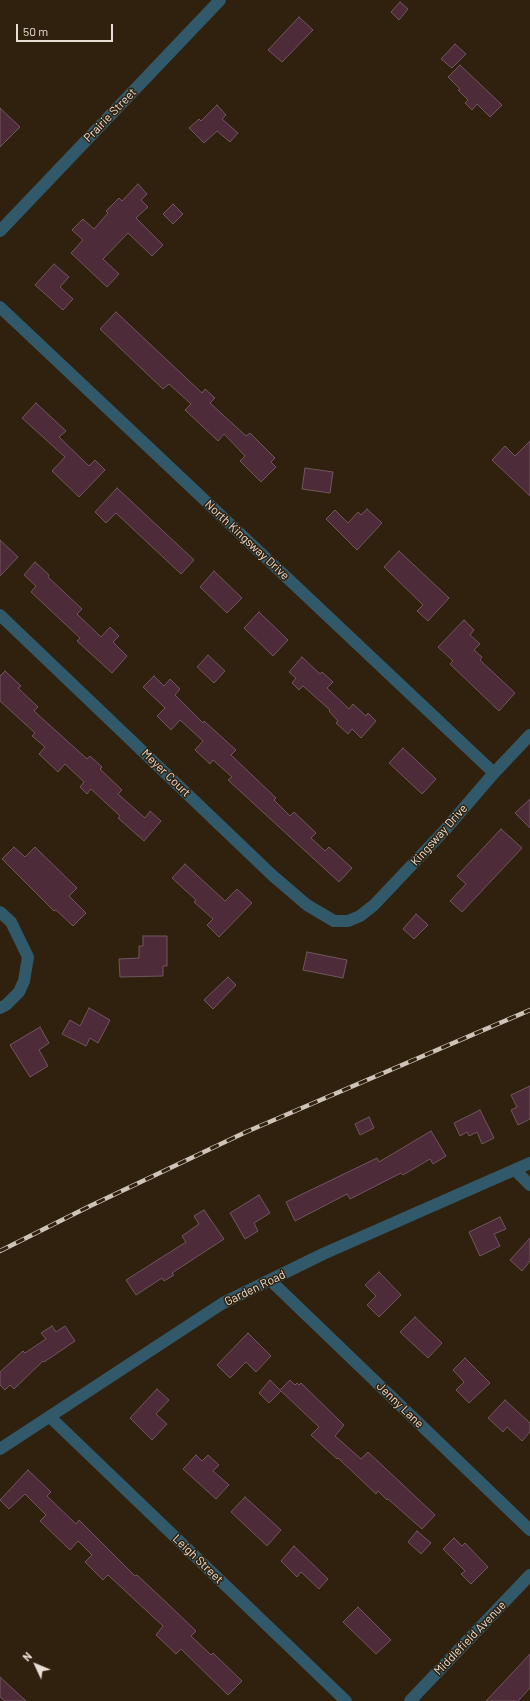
<!DOCTYPE html>
<style>
body{margin:0}
#map{position:relative;width:530px;height:1701px;overflow:hidden;background:#30210f;font-family:Barlow,sans-serif}
canvas{display:block}
.north{position:absolute;left:16px;top:1645px;width:40px;height:40px;-webkit-text-stroke:3px #30210f;paint-order:stroke;rotate:314deg;font-size:11px;font-weight:700;line-height:16px;text-align:center;color:#e8ded3}
.north::after{content:'';display:block;margin:auto;width:14px;height:18px;background:#e8ded3;clip-path:polygon(50% 0,100% 100%,50% 72%,0 100%)}
.scale{position:absolute;left:16px;top:24px;width:97px;height:18px;box-sizing:border-box;border:2px solid #e8ded3;border-top:0;padding-left:5px;font-size:12px;line-height:14px;white-space:nowrap;color:#e8ded3;-webkit-text-stroke:3px #30210f;paint-order:stroke}
</style>
<div id="map">
<canvas width="530" height="1701"></canvas>
<div class="north">N</div>
<div class="scale">50 m</div>
</div>
<script>
const ctx = document.querySelector('canvas').getContext('2d');
ctx.lineJoin = 'round';
function fillPath(path, color) { ctx.fillStyle = color; ctx.fill(path, 'evenodd'); }
const shape = rows => new Path2D(rows.map(r => 'M' + r).join(''));
function trace(path, color, width, dash) { ctx.strokeStyle = color; ctx.lineWidth = width; ctx.lineCap = dash ? 'butt' : 'round'; ctx.setLineDash(dash || []); ctx.stroke(path); }
function drawText(font, color, halo, rows, align = 'center') {
  ctx.font = font + ' Barlow,sans-serif'; ctx.lineWidth = 3; ctx.setLineDash([]); ctx.textBaseline = 'middle'; ctx.strokeStyle = halo; ctx.fillStyle = color; for (const [text, x, y, turn = 0] of rows) {
    ctx.save(); ctx.translate(x, y); ctx.rotate((+turn || 0) * Math.PI / 180); ctx.textAlign = isNaN(turn) ? turn : align; if (halo) ctx.strokeText(text, 0, 0); ctx.fillText(text, 0, 0); ctx.restore();
  }
}
const building = shape([
 [400,2,408,9,399,20,391,12,400,2],
 [299,17,313,30,282,62,268,50,299,17],
 [455,44,466,54,452,68,441,59,455,44],
 [460,65,502,105,490,117,477,104,472,110,465,103,468,100,458,90,460,89,448,77,460,65],
 [217,105,226,115,222,119,238,133,230,142,217,131,204,143,189,128,199,119,201,121,217,105],
 [0,108,20,127,0,147,0,108],
 [138,184,147,194,141,200,148,207,136,218,163,245,152,256,128,233,103,259,119,274,107,287,71,253,83,240,72,230,83,219,94,229,108,213,106,211,119,198,122,201,138,184],
 [173,204,183,214,173,224,163,214,173,204],
 [54,264,69,277,60,287,73,299,63,310,35,285,54,264],
 [116,312,202,393,205,389,215,398,210,403,246,436,250,433,275,458,271,462,276,467,261,482,240,461,245,456,224,434,218,441,185,410,191,404,169,384,163,389,100,329,116,312],
 [36,403,66,431,59,437,89,466,95,460,105,470,79,497,52,471,65,457,22,418,36,403],
 [530,441,530,496,492,460,505,446,515,456,530,441],
 [305,468,333,472,330,493,302,489,305,468],
 [117,488,194,560,181,574,116,513,106,523,95,512,117,488],
 [367,509,382,523,357,550,326,519,335,510,348,523,358,512,361,515,367,509],
 [0,540,18,557,0,576,0,540],
 [399,551,449,598,428,621,417,611,423,605,384,567,399,551],
 [35,562,49,575,48,577,82,609,77,614,101,637,110,627,119,636,113,642,127,656,112,673,77,641,80,638,31,592,36,586,24,575,35,562],
 [214,571,242,598,227,613,200,587,214,571],
 [259,612,288,640,273,656,244,628,259,612],
 [464,620,474,630,470,635,480,644,474,650,482,657,480,660,515,693,499,711,450,664,453,661,438,647,464,620],
 [208,655,225,671,214,683,197,667,208,655],
 [302,657,320,674,322,672,333,682,327,688,349,709,353,704,366,716,368,713,376,721,361,738,352,729,348,734,336,723,338,721,329,711,330,710,303,686,299,690,292,683,296,678,289,672,302,657],
 [5,671,21,686,18,688,38,707,34,711,87,759,90,756,102,767,100,769,122,790,118,794,145,818,150,811,161,821,144,841,118,818,120,816,91,789,87,794,80,787,84,782,65,764,58,772,39,754,45,747,32,736,35,733,0,701,0,676,5,671],
 [154,676,164,686,170,679,180,689,175,695,203,723,204,721,236,750,231,755,276,798,274,800,290,816,294,812,316,833,311,838,325,851,329,847,352,868,339,882,228,780,232,777,213,760,210,764,195,750,203,741,180,720,171,730,157,716,165,708,143,687,154,676],
 [403,748,436,779,422,794,389,763,403,748],
 [530,799,530,828,515,813,530,799],
 [501,829,522,848,462,912,450,901,466,884,457,876,501,829],
 [14,847,25,857,35,847,77,888,69,896,86,913,73,926,56,910,54,911,2,859,14,847],
 [185,864,225,901,237,889,252,903,219,937,207,925,213,919,194,902,196,900,172,878,185,864],
 [416,914,428,925,414,939,403,929,416,914],
 [143,936,167,936,167,966,163,966,163,976,120,977,119,959,139,958,139,946,143,946,143,936],
 [307,952,347,960,343,978,303,970,307,952],
 [228,977,236,985,213,1009,204,1000,228,977],
 [89,1008,110,1020,98,1043,90,1038,86,1046,62,1034,70,1020,80,1026,89,1008],
 [40,1027,49,1043,39,1050,48,1066,30,1077,10,1045,40,1027],
 [530,1086,530,1119,518,1125,511,1110,517,1107,511,1095,530,1086],
 [480,1110,494,1138,482,1144,477,1132,469,1136,467,1132,460,1136,454,1123,480,1110],
 [369,1117,374,1128,360,1135,355,1124,369,1117],
 [431,1131,446,1156,433,1164,430,1159,403,1175,401,1173,350,1199,347,1194,295,1221,286,1202,377,1158,379,1162,431,1131],
 [259,1195,270,1213,254,1223,258,1231,245,1239,230,1213,259,1195],
 [204,1210,224,1239,172,1273,174,1275,164,1281,162,1278,136,1295,126,1280,186,1242,182,1236,199,1224,194,1216,204,1210],
 [500,1217,506,1229,494,1234,500,1246,480,1256,469,1232,500,1217],
 [530,1238,530,1261,522,1271,510,1260,530,1238],
 [379,1272,401,1295,379,1317,367,1305,376,1296,365,1285,379,1272],
 [415,1317,442,1343,428,1358,400,1332,415,1317],
 [52,1326,56,1332,65,1326,75,1341,44,1362,43,1361,14,1389,10,1385,5,1390,0,1385,0,1372,23,1351,25,1353,46,1339,41,1333,52,1326],
 [248,1333,271,1356,256,1372,246,1362,230,1378,217,1365,248,1333],
 [465,1358,490,1383,469,1403,456,1390,464,1382,453,1370,465,1358],
 [270,1380,280,1390,290,1380,295,1385,297,1383,299,1385,301,1383,344,1425,335,1436,361,1459,368,1452,435,1515,422,1529,388,1499,387,1500,378,1491,376,1494,338,1458,337,1459,311,1435,319,1427,281,1391,269,1403,259,1393,270,1380],
 [157,1389,169,1400,156,1414,167,1424,152,1440,130,1418,157,1389],
 [505,1400,530,1423,530,1432,522,1441,507,1427,503,1432,488,1418,505,1400],
 [196,1455,202,1461,208,1455,219,1465,213,1471,229,1485,216,1499,183,1469,196,1455],
 [28,1470,51,1492,47,1496,76,1524,79,1520,135,1576,137,1575,169,1605,196,1631,191,1636,211,1655,213,1653,242,1681,228,1695,181,1649,176,1654,156,1635,163,1626,108,1575,103,1580,85,1562,92,1555,78,1541,70,1550,40,1521,46,1515,25,1494,9,1509,0,1500,28,1470],
 [245,1497,281,1530,267,1546,231,1512,245,1497],
 [417,1531,431,1543,421,1554,408,1542,417,1531],
 [454,1538,462,1546,465,1543,488,1567,471,1584,461,1574,465,1571,443,1549,454,1538],
 [294,1546,328,1579,319,1589,301,1572,297,1577,281,1561,294,1546],
 [358,1607,391,1640,376,1654,343,1622,358,1607],
 [530,1654,530,1688,518,1701,486,1701,530,1654],
 [0,1677,26,1701,5,1701,0,1697,0,1677]
]);
fillPath(building, '#4e2b39');
trace(building, '#70565f', 1);
trace(shape([
 [0,307,494,773],
 [0,615,272,875,307,905,334,921,348,921,360,916,374,905,444,831,494,773,530,735],
 [0,912,11,922,28,957,24,981,19,992,6,1005,0,1008],
 [515,1170,530,1185],
 [271,1281,530,1530],
 [50,1417,346,1701],
 [0,1449,223,1303,323,1254,530,1163],
 [410,1701,530,1575]
]), '#315969', 12);
trace(shape([
 [0,231,220,0]
]), '#315969', 12);
const rail = shape([
 [0,1251,90,1206,246,1132,530,1010]
]);
trace(rail, '#cec3b7', 4.5);
trace(rail, '#30210f', 3, [9]);
drawText('12px', '#e8ded3', '#30210f', [
 ["Prairie Street",110,115,-46],
 ["North Kingsway Drive",247,540,43],
 ["Meyer Court",166,773,44],
 ["Kingsway Drive",439,835,-48],
 ["Garden Road",255,1288,-26],
 ["Jenny Lane",400,1405,44],
 ["Leigh Street",198,1559,44],
 ["Middlefield Avenue",470,1638,-46]
]);
</script>
